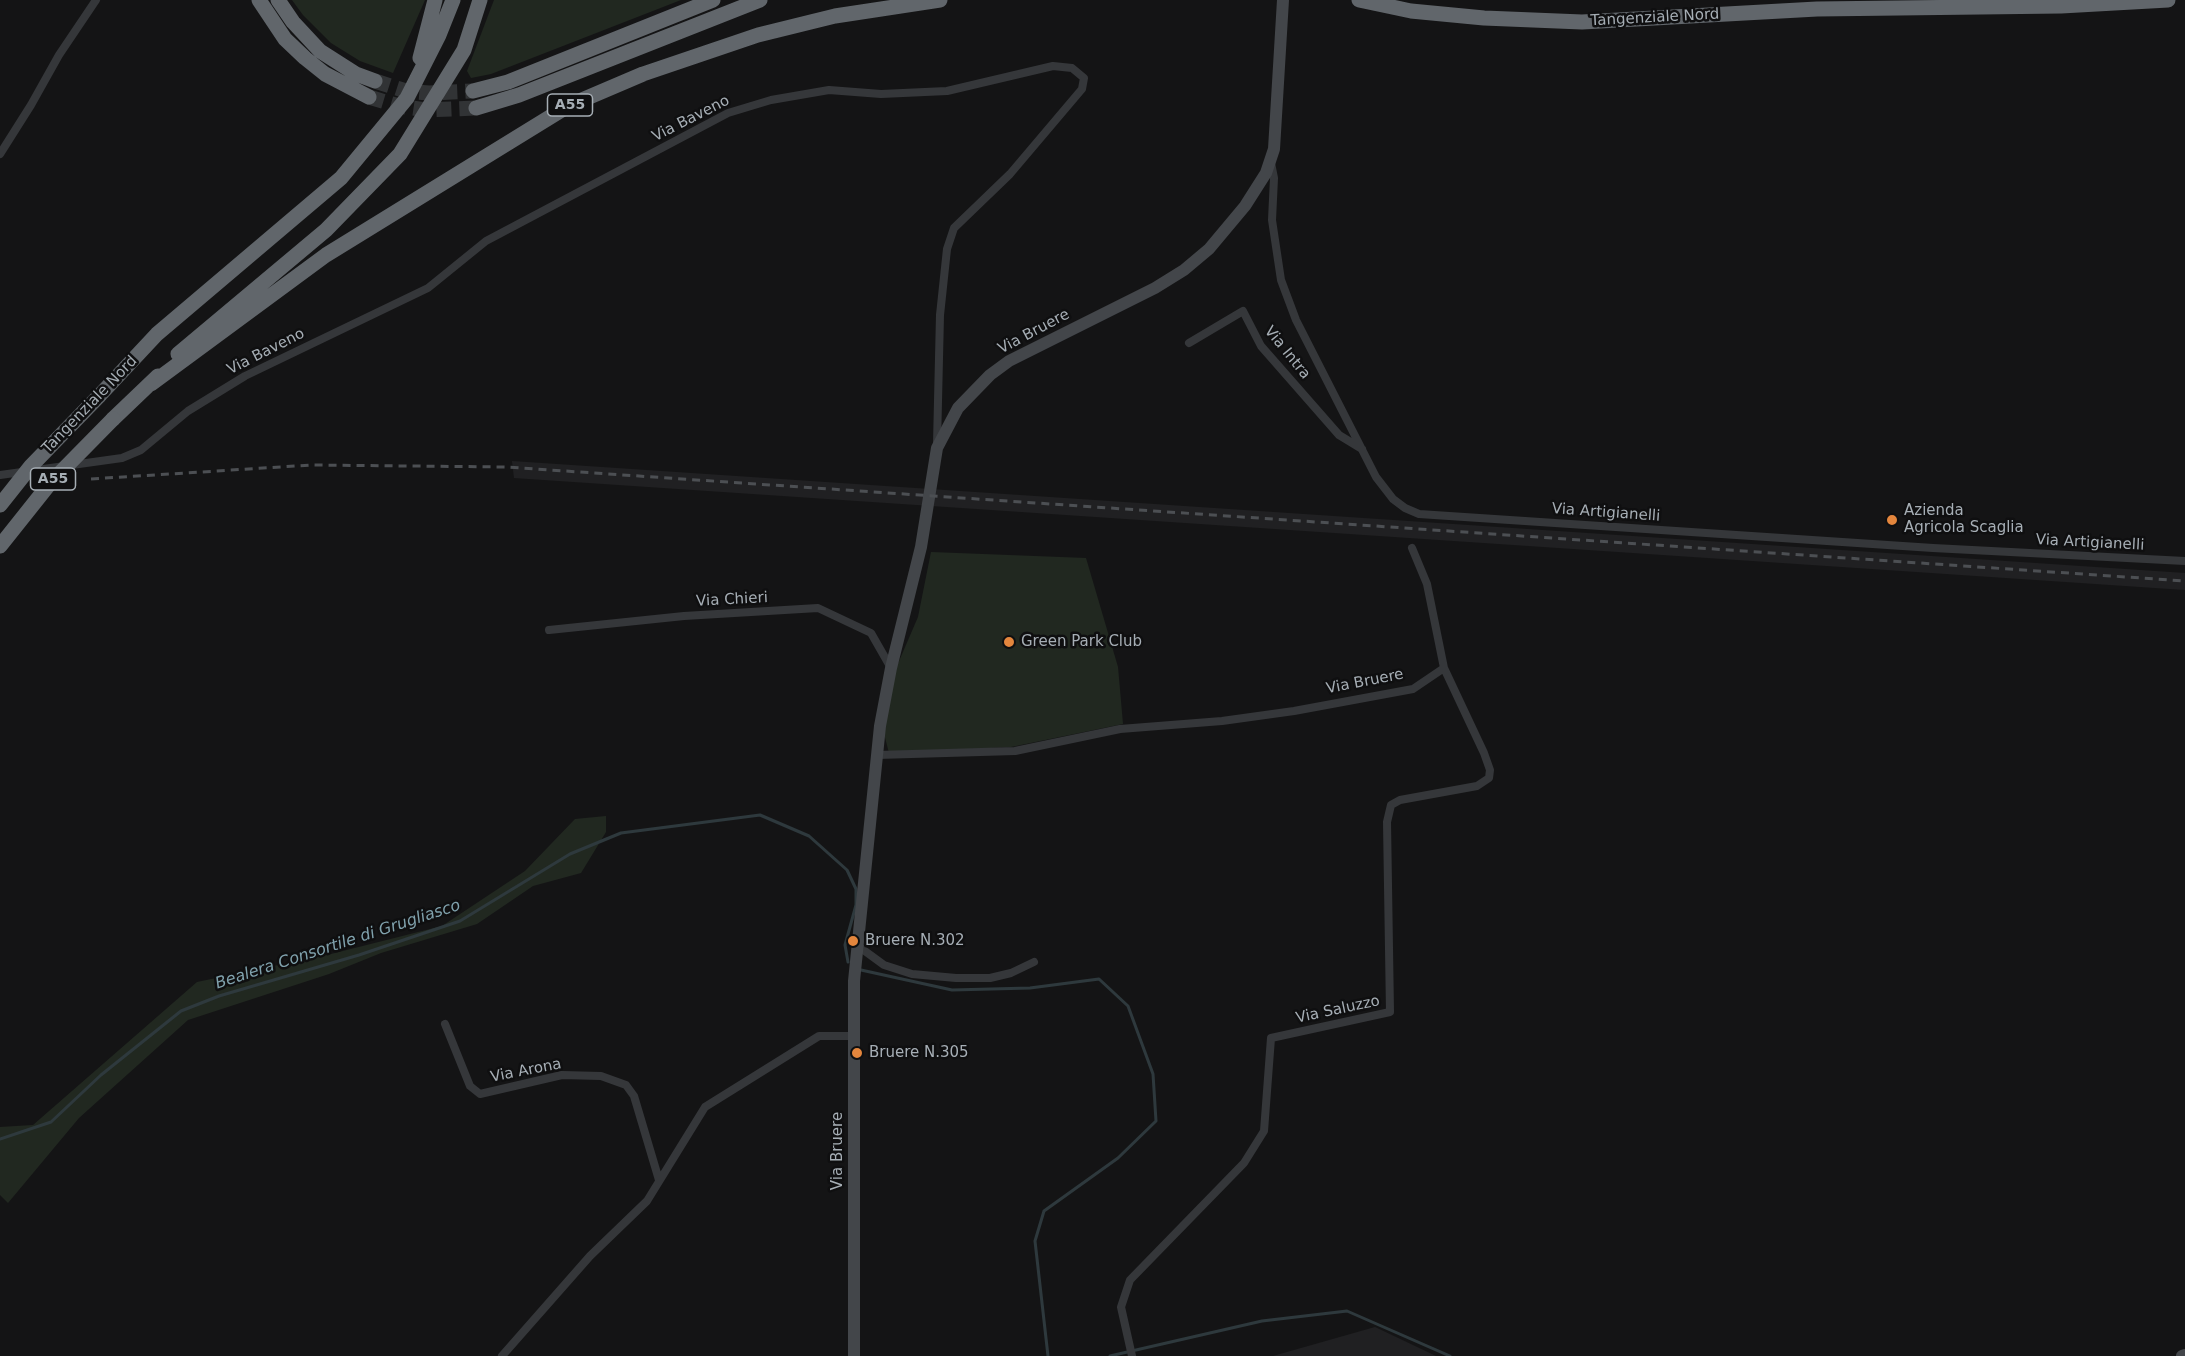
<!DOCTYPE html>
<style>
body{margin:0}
canvas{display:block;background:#141415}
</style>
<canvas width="2185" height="1356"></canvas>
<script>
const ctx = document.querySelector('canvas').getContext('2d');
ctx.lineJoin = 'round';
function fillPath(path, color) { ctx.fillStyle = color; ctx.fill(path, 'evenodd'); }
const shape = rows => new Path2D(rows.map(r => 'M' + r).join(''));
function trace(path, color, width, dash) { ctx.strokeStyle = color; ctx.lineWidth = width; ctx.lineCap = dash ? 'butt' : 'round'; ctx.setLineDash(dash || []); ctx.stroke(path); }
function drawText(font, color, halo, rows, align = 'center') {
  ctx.font = font + ' "DejaVu Sans",sans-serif'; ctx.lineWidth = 5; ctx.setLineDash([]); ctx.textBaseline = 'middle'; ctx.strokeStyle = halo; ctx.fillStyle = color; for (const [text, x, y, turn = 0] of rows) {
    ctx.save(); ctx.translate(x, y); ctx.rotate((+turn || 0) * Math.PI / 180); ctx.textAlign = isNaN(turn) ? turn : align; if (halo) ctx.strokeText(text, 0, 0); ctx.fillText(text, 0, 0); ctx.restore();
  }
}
fillPath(shape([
 [512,461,2185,573,2185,590,514,478],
 [1375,1327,1436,1356,1273,1356]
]), '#202022');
fillPath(shape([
 [292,0,425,0,393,73,360,61,331,43,303,15],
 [494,0,681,0,491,74,471,78,467,71],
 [931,552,1086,558,1118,667,1123,724,1011,747,889,753,878,710,918,617],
 [606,816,606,832,581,873,533,886,477,924,381,953,329,974,188,1020,79,1118,8,1203,0,1195,0,1127,33,1125,197,982,331,954,442,926,525,871,575,819]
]), '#212820');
trace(shape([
 [861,970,952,990,1030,988,1099,979,1128,1006,1153,1074,1156,1121,1118,1158,1044,1211,1035,1241,1048,1356],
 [0,1139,51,1122,101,1075,181,1011,219,996,359,955,460,921,570,854,621,833,760,815,809,836,847,870,856,889,856,905,845,945,848,962],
 [1110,1356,1262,1321,1347,1311,1450,1356]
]), '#2e393d', 3);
trace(shape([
 [375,81,406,91,429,93,473,91],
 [369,97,399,106,426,110,476,108]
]), '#313335', 15, [15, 8]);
trace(shape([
 [0,154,31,105,59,55,96,0],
 [1271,163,1274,178,1272,220,1281,280,1296,320,1376,477,1393,499,1405,508,1419,514,1933,548,2185,561],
 [1189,343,1243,311,1261,346,1339,435,1362,449],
 [0,475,122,458,141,450,188,411,245,376,428,288,486,241,728,113,771,100,829,90,881,94,947,91,1053,66,1072,68,1084,78,1082,89,1010,174,954,228,947,249,940,315,937,444],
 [549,630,684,616,818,608,871,633,891,668],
 [877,755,1015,751,1120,729,1222,721,1294,711,1413,689,1444,668],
 [858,946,884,965,912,974,956,978,990,978,1011,973,1034,962],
 [445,1024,470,1086,480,1094,562,1075,601,1076,626,1085,634,1096,659,1180],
 [502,1356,590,1256,647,1201,705,1107,819,1036,853,1036],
 [1132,1356,1121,1307,1130,1280,1244,1163,1264,1131,1271,1038,1390,1012,1387,822,1391,805,1400,800,1477,786,1489,778,1490,770,1484,753,1444,668,1427,584,1412,548]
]), '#35373a', 8);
trace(shape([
 [854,1356,854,981,880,726,891,668,921,547,937,448,958,408,990,375,1009,361,1155,288,1184,270,1209,249,1245,206,1266,173,1274,149,1283,0],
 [2182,1356,2185,1355]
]), '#43464a', 12);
trace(shape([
 [259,0,285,39,305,58,325,74,369,97],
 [278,0,293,22,320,51,356,74,375,81],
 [1359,0,1411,11,1484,18,1582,22,1817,9,2061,6,2168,0],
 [420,58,435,0],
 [473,91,508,82,713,0],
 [476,108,519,95,760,0],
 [178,354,326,230,400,154,464,50,480,0],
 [151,384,326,255,568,106,643,74,758,35,835,16,940,0],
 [99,396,157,334,341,178,407,98,439,35,453,0],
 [113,419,158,376]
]), '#61666b', 15);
trace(shape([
 [91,479,311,465,506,467,2185,581]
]), '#4c4f53', 3, [8, 6]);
trace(shape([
 [0,505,31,466,99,396],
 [0,546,51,482,113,419]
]), '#61666b', 15);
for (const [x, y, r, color] of [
 [1892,520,6,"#e4863d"],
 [1009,642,6,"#e4863d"],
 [853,941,6,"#e4863d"],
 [857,1053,6,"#e4863d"]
]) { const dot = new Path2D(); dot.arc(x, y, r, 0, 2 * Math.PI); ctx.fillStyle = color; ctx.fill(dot); trace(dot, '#0f0f10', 2); }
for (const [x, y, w] of [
 [570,105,45],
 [53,479,45]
]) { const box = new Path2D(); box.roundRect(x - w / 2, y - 11, w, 22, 4.5); ctx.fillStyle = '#0f0f10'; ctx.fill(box); trace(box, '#a6aeb5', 1.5); }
drawText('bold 14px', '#a6aeb5', null, [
 ["A55",570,105],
 ["A55",53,479]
]);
drawText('15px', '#a6aeb5', '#0f0f10', [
 ["Tangenziale Nord",1655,18,-3],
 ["Via Baveno",691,119,-27],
 ["Via Bruere",1034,332,-28],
 ["Via Baveno",266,352,-27],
 ["Via Intra",1287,353,51],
 ["Tangenziale Nord",90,405,-46],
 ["Via Artigianelli",1606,513,4],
 ["Via Artigianelli",2090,543,3],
 ["Via Chieri",732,600,-3],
 ["Via Bruere",1365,682,-11],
 ["Via Saluzzo",1338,1010,-12],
 ["Via Arona",526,1071,-11],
 ["Via Bruere",838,1151,-90]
]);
drawText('15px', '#a6aeb5', '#0f0f10', [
 ["Azienda",1904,511],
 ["Agricola Scaglia",1904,528],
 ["Green Park Club",1021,642],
 ["Bruere N.302",865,941],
 ["Bruere N.305",869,1053]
], 'left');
drawText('italic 16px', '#80a2ad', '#0f0f10', [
 ["Bealera Consortile di Grugliasco",338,945,-18]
]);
</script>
